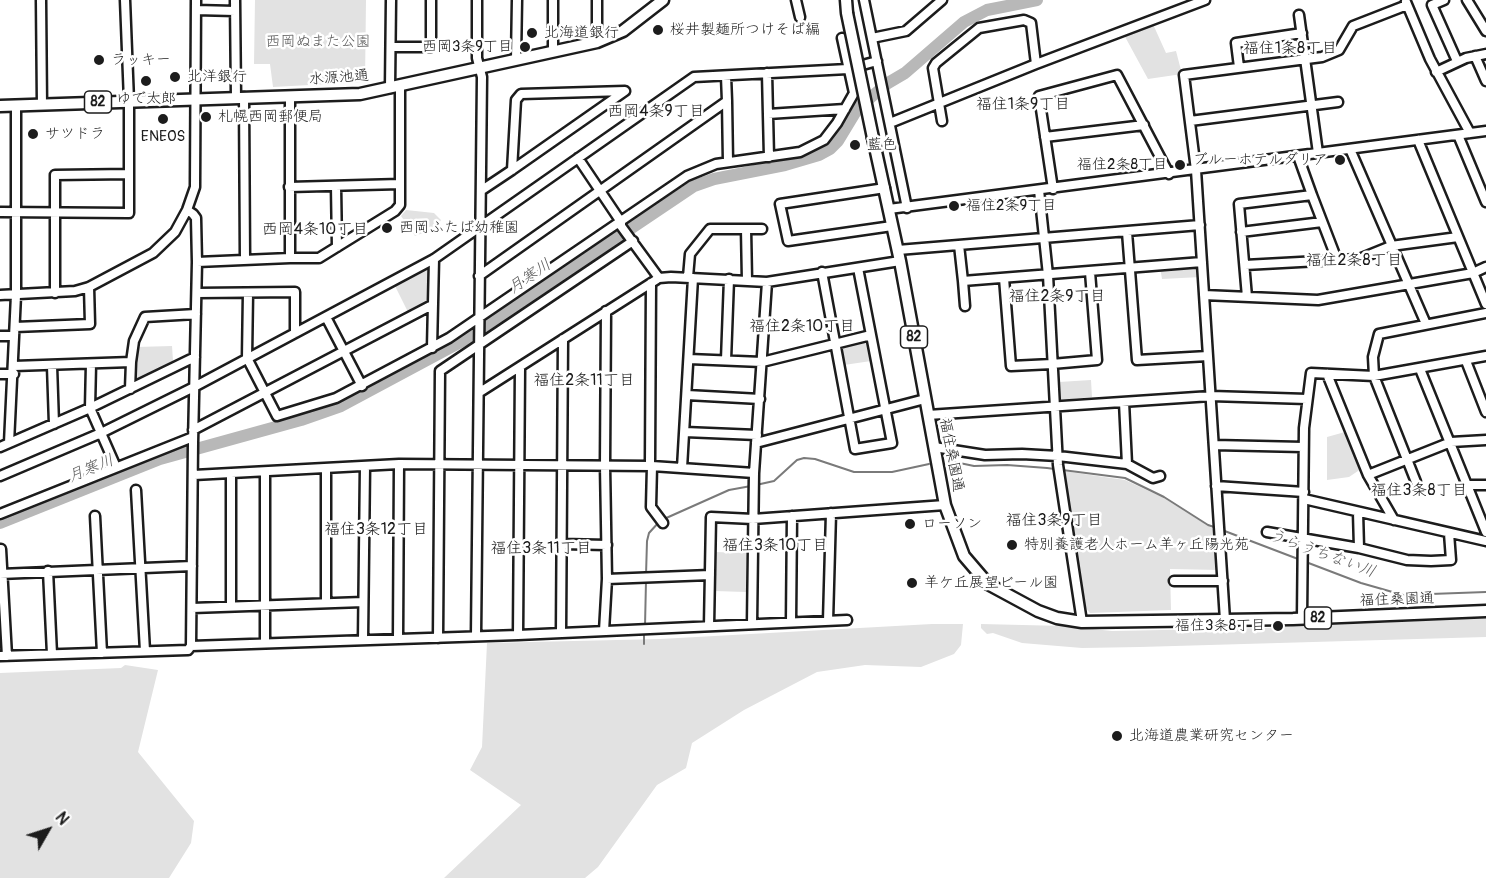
<!DOCTYPE html>
<meta charset="utf-8">
<style>
body{margin:0}
#map{position:relative;width:1486px;height:878px;overflow:hidden;background:#fff;font-family:Pangolin,sans-serif}
canvas{display:block}
.north{position:absolute;left:18px;top:800px;width:60px;height:60px;-webkit-text-stroke:4px #fff;paint-order:stroke;rotate:51deg;font-size:16px;font-weight:700;line-height:24px;text-align:center;color:#1c1c1c}
.north::after{content:'';display:block;margin:auto;width:21px;height:27px;background:#1c1c1c;clip-path:polygon(50% 0,100% 100%,50% 72%,0 100%)}
</style>
<div id="map">
<canvas width="1486" height="878"></canvas>
<div class="north">N</div>
</div>
<script>
const ctx = document.querySelector('canvas').getContext('2d');
ctx.lineJoin = 'round';
function fillPath(path, color) { ctx.fillStyle = color; ctx.fill(path, 'evenodd'); }
const shape = rows => new Path2D(rows.map(r => 'M' + r).join(''));
function trace(path, color, width, dash) { ctx.strokeStyle = color; ctx.lineWidth = width; ctx.lineCap = dash ? 'butt' : 'round'; ctx.setLineDash(dash || []); ctx.stroke(path); }
function drawText(font, color, halo, rows, align = 'center') {
  ctx.font = font + ' Pangolin,"Klee One",sans-serif'; ctx.lineWidth = 5; ctx.setLineDash([]); ctx.textBaseline = 'middle'; ctx.strokeStyle = halo; ctx.fillStyle = color; for (const [text, x, y, turn = 0] of rows) {
    ctx.save(); ctx.translate(x, y); ctx.rotate((+turn || 0) * Math.PI / 180); ctx.textAlign = isNaN(turn) ? turn : align; if (halo) ctx.strokeText(text, 0, 0); ctx.fillText(text, 0, 0); ctx.restore();
  }
}
fillPath(shape([
 [255,0,366,0,365,82,273,87,270,64,254,64],
 [1152,22,1166,53,1176,51,1182,74,1148,79,1123,33],
 [406,210,434,213,441,220,436,228,415,236,401,216],
 [432,261,432,300,408,312,394,284],
 [1201,264,1201,277,1162,279,1160,267],
 [866,340,868,342,871,361,844,365,841,349,842,346],
 [172,346,173,361,135,381,136,347],
 [1091,380,1092,397,1060,400,1059,382],
 [1345,432,1361,469,1349,477,1327,480,1327,437],
 [1063,471,1125,480,1164,498,1218,532,1219,570,1170,569,1171,610,1090,613,1085,607],
 [714,552,747,553,746,592,714,591],
 [1486,618,1486,637,1140,647,1082,648,1022,643,993,633,987,634,981,628,981,624,1064,626,1112,631,1264,628],
 [932,624,963,624,961,645,954,654,921,667,865,665,817,672,744,710,692,743,686,768,657,785,598,867,585,878,444,878,521,805,470,770,482,747,487,643,660,639],
 [125,665,158,670,138,752,194,821,191,843,169,878,0,878,0,673,121,668]
]), '#e2e2e2');
trace(shape([
 [950,461,974,466,1007,465,1047,468,1125,478,1164,497,1208,525,1217,528],
 [756,485,774,481,797,460,804,458,815,459,854,472,892,472,929,464],
 [664,519,729,490,751,486],
 [1222,530,1361,583,1403,595,1486,592],
 [646,575,647,541,649,533,659,522],
 [645,626,646,581],
 [644,644,644,632]
]), '#7a7a7a', 2);
trace(shape([
 [0,523,160,459,301,420,341,406,468,338,694,186,714,179,785,165,819,155,830,149,838,141,858,108,888,83,905,73,964,22,987,10,1037,0]
]), '#b8b8b8', 12);
const minor = shape([
 [41,0,42,105],
 [235,0,236,97],
 [796,0,800,17],
 [864,0,907,208],
 [1444,0,1432,5,1457,61],
 [1467,0,1486,31],
 [1406,2,1430,59,1470,133],
 [196,10,235,11],
 [1299,15,1318,153],
 [872,38,906,31,942,0],
 [597,42,597,0],
 [391,47,431,47,431,0],
 [553,51,553,0],
 [1475,56,1486,81],
 [516,59,517,0],
 [1239,67,1236,43,1302,33],
 [1436,72,1466,58,1486,54],
 [767,73,769,157],
 [390,88,391,0],
 [244,97,245,260],
 [727,101,728,162],
 [768,114,845,109],
 [942,121,933,68,936,63,979,28,1024,20,1031,23,1036,64],
 [1190,121,1338,102],
 [890,123,1036,64,1205,0],
 [1458,135,1486,202],
 [1045,137,1144,125],
 [1418,140,1486,304],
 [1350,149,1426,324],
 [578,158,621,222,621,226,659,278],
 [336,186,337,247],
 [289,187,400,184],
 [885,188,780,204,788,241,892,226],
 [1053,189,1039,96,1117,75,1169,174],
 [482,190,512,170,625,91,521,94,516,100,512,170],
 [1039,190,1048,275,1058,465,1082,622],
 [1312,195,1337,260,1359,259,1391,246,1458,237],
 [889,209,1486,131],
 [187,210,193,214,196,218,197,262,193,443,191,646,518,635,847,620],
 [0,212,129,213,129,101,125,0],
 [746,229,747,280],
 [1127,232,1137,360,1208,356],
 [1241,232,1322,222],
 [959,245,963,281,1202,262],
 [898,250,1200,225],
 [290,258,319,258,395,211,400,205,400,85],
 [197,262,290,258,290,96],
 [1245,265,1337,260],
 [822,272,855,449,892,443,858,268],
 [479,276,727,101,726,76],
 [688,277,690,254,710,229,762,229],
 [1004,278,1011,366,1052,364,1097,360,1090,272],
 [963,281,965,306],
 [651,283,650,463,652,466,651,507,663,523],
 [55,293,55,175,129,174],
 [197,293,295,292,295,333],
 [248,293,247,358,277,416,336,398,449,338,687,176,716,164,800,152,824,140,837,123,854,93,842,38],
 [0,295,75,291,89,287,153,253,175,232,187,210,195,187,196,0],
 [1204,295,1318,300,1473,273,1486,267],
 [1247,297,1239,204,1312,195,1298,156],
 [326,317,362,386],
 [15,327,90,324,89,287],
 [0,336,14,336],
 [432,348,434,259],
 [689,359,762,362,871,335],
 [726,360,729,279],
 [1466,361,1486,412],
 [91,364,90,408,116,467],
 [14,366,131,362],
 [52,366,54,424],
 [1420,369,1486,532],
 [0,374,14,374],
 [1327,374,1368,475,1394,520],
 [130,389,131,362,134,341,145,317,196,314],
 [480,392,659,278,671,277,767,282,900,261],
 [687,395,760,399],
 [1124,402,1127,464],
 [928,415,1211,396,1307,399],
 [193,430,432,305],
 [685,432,757,435],
 [9,443,16,295,16,105],
 [756,443,925,399],
 [1214,445,1303,447],
 [0,447,90,408,195,357],
 [934,447,985,455,1022,454,1058,456,1127,464,1153,478,1160,476],
 [682,468,693,278],
 [265,473,265,643],
 [194,475,399,464,652,466,754,473],
 [1368,475,1451,442,1486,440],
 [0,476,101,433,194,387,434,259,694,77,848,69,877,61],
 [1416,482,1374,376,1373,357,1379,334,1486,313],
 [1468,485,1486,485],
 [1216,486,1304,492],
 [136,490,145,651],
 [1304,499,1486,541],
 [1358,512,1359,548],
 [0,514,193,437],
 [95,516,102,653],
 [1267,532,1359,548,1407,560,1431,561,1451,560,1449,533],
 [562,544,607,545],
 [1,549,7,656],
 [48,571,52,654],
 [0,574,192,566],
 [607,579,710,575],
 [1174,581,1223,581],
 [326,603,326,468],
 [231,606,231,474],
 [192,608,363,602],
 [1302,618,1304,428,1311,373,1374,376,1486,356],
 [1225,620,1196,170,1184,75,1322,57,1339,50,1353,26,1407,5],
 [828,621,831,513],
 [791,622,792,516],
 [752,624,754,473,767,282],
 [709,626,711,517,753,519,945,505],
 [604,631,607,579,605,466,606,311],
 [561,633,563,339],
 [518,635,520,368],
 [476,636,482,77,477,58,477,0],
 [438,638,440,371,633,241],
 [398,639,399,464],
 [363,640,365,466],
 [0,656,188,650,191,646]
]);
const major = shape([
 [846,0,847,13],
 [0,106,360,94,597,42,623,31,663,0],
 [873,138,900,261,945,505,964,556,988,584,1038,611,1057,618,1082,622,1293,619,1486,611]
]);
trace(minor, '#1c1c1c', 13);
trace(major, '#1c1c1c', 15);
trace(minor, '#fff', 8);
trace(major, '#fff', 10);
const majorBridge = shape([
 [847,13,873,138]
]);
trace(majorBridge, '#1c1c1c', 15, []);
trace(majorBridge, '#fff', 10);
for (const [x, y, r, color] of [
 [658,30,6,"#1c1c1c"],
 [532,33,6,"#1c1c1c"],
 [525,47,6,"#1c1c1c"],
 [99,60,6,"#1c1c1c"],
 [175,77,6,"#1c1c1c"],
 [146,81,6,"#1c1c1c"],
 [206,117,6,"#1c1c1c"],
 [163,119,6,"#1c1c1c"],
 [33,134,6,"#1c1c1c"],
 [855,145,6,"#1c1c1c"],
 [1340,160,6,"#1c1c1c"],
 [1180,165,6,"#1c1c1c"],
 [954,206,6,"#1c1c1c"],
 [387,228,6,"#1c1c1c"],
 [910,524,6,"#1c1c1c"],
 [1012,545,6,"#1c1c1c"],
 [912,583,6,"#1c1c1c"],
 [1278,626,6,"#1c1c1c"],
 [1117,736,6,"#1c1c1c"]
]) { const dot = new Path2D(); dot.arc(x, y, r, 0, 2 * Math.PI); ctx.fillStyle = color; ctx.fill(dot); trace(dot, '#fff', 2); }
for (const [x, y, w] of [
 [98,102,27],
 [914,337,27],
 [1318,618,27]
]) { const box = new Path2D(); box.roundRect(x - w / 2, y - 11, w, 22, 4.5); ctx.fillStyle = '#fff'; ctx.fill(box); trace(box, '#1c1c1c', 1.5); }
drawText('bold 14px', '#1c1c1c', null, [
 ["82",98,102],
 ["82",914,337],
 ["82",1318,618]
]);
drawText('15px', '#1c1c1c', '#fff', [
 ["桜井製麺所つけそば編",670,30],
 ["北海道銀行",544,33],
 ["西岡3条9丁目",513,47,"right"],
 ["ラッキー",111,60],
 ["北洋銀行",187,77],
 ["ゆで太郎",146,99,"center"],
 ["札幌西岡郵便局",218,117],
 ["サツドラ",45,134],
 ["ENEOS",163,137,"center"],
 ["藍色",867,145],
 ["ブルーホテルダリア",1328,160,"right"],
 ["福住2条8丁目",1168,165,"right"],
 ["福住2条9丁目",966,206],
 ["西岡ふたば幼稚園",399,228],
 ["ローソン",922,524],
 ["特別養護老人ホーム羊ヶ丘陽光苑",1024,545],
 ["羊ケ丘展望ビール園",924,583],
 ["福住3条8丁目",1266,626,"right"],
 ["北海道農業研究センター",1129,736]
], 'left');
drawText('15px', '#575757', '#fff', [
 ["西岡ぬまた公園",318,42]
]);
drawText('15px', '#1c1c1c', '#fff', [
 ["水源池通",339,78,-4],
 ["福住桑園通",951,455,79],
 ["福住桑園通",1397,600,-2]
]);
drawText('16px', '#1c1c1c', '#fff', [
 ["福住1条8丁目",1290,49],
 ["福住1条9丁目",1023,105],
 ["西岡4条9丁目",656,112],
 ["西岡4条10丁目",315,230],
 ["福住2条8丁目",1354,261],
 ["福住2条9丁目",1057,297],
 ["福住2条10丁目",802,327],
 ["福住2条11丁目",584,381],
 ["福住3条8丁目",1419,491],
 ["福住3条9丁目",1054,521],
 ["福住3条12丁目",376,530],
 ["福住3条10丁目",775,546],
 ["福住3条11丁目",541,549]
]);
drawText('italic 16px', '#5a5a5a', '#fff', [
 ["月寒川",530,277,-34],
 ["月寒川",91,469,-22],
 ["うらうちない川",1322,554,20]
]);
</script>
